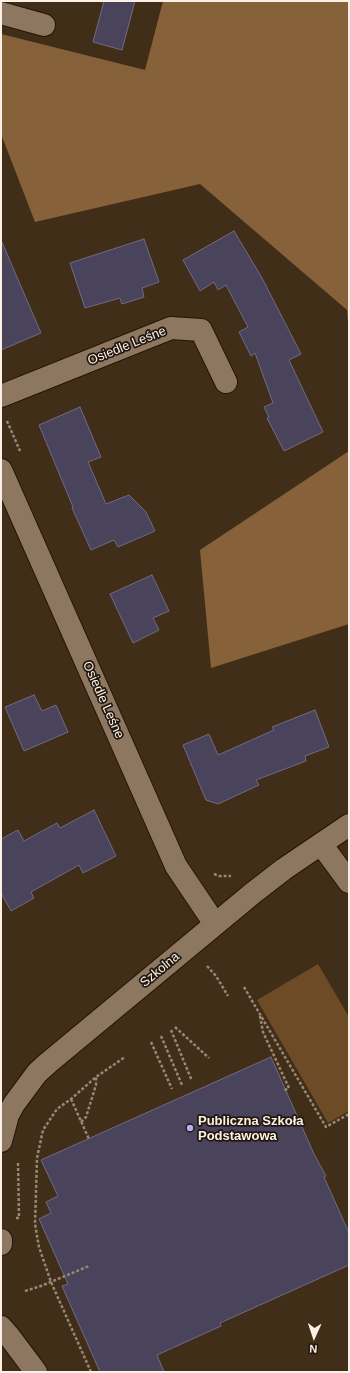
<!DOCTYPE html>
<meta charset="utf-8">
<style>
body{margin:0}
#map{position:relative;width:350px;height:1373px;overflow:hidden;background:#412e19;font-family:Arial,sans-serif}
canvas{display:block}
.frame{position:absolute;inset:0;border:2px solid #fdf0e4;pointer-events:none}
.north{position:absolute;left:294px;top:1317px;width:40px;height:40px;-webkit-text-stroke:3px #21180f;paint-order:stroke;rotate:183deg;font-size:11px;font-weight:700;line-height:16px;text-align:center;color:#fdf0e4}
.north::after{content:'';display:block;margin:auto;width:14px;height:18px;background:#fdf0e4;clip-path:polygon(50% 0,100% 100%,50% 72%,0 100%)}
</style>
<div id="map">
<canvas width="350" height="1373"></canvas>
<div class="frame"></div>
<div class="north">N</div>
</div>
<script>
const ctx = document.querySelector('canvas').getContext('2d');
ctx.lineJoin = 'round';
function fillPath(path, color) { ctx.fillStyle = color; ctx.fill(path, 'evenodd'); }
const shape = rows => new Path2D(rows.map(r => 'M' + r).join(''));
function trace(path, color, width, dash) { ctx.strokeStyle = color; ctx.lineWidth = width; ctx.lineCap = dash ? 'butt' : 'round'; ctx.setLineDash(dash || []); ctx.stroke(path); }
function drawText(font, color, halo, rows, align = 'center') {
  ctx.font = font + ' Arial,sans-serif'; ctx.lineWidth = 3.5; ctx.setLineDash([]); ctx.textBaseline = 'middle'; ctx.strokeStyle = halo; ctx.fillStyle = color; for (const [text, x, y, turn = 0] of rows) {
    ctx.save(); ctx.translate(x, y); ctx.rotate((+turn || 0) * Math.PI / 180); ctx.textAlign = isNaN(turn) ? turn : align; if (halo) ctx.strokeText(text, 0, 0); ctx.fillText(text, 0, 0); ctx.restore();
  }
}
fillPath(shape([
 [318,964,349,1017,349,1111,328,1123,257,1000]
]), '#6d4b26');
fillPath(shape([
 [163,1,349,1,349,335,347,310,200,184,35,222,1,134,1,34,145,70],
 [349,451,349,624,211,668,200,550]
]), '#866139');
const building = shape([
 [104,1,135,1,122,50,93,42,104,1],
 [234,231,262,278,301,354,289,360,323,432,284,451,267,418,269,417,264,407,273,403,255,353,251,356,239,332,248,327,226,285,218,290,214,282,200,291,183,260,234,231],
 [144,239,159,282,142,288,144,297,122,304,120,298,85,308,70,263,144,239],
 [1,240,41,333,1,350,1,240],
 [80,407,101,457,88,462,106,504,129,495,146,512,155,531,118,547,114,540,91,550,72,508,73,507,39,425,80,407],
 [152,575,169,611,153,618,159,630,133,643,110,594,152,575],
 [34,695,42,711,56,705,68,732,24,751,5,707,34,695],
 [315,710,329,747,305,756,306,761,256,780,259,785,218,804,206,800,183,745,209,734,218,755,274,730,272,727,315,710],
 [94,810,116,856,83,873,79,865,31,892,34,898,11,911,1,893,1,839,18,830,24,841,57,823,60,828,94,810],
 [271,1057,314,1154,326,1176,324,1177,349,1233,349,1265,220,1323,221,1326,157,1355,164,1372,100,1372,62,1286,68,1284,39,1219,51,1213,46,1202,58,1196,41,1160,271,1057]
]);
fillPath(building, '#4a435c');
trace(building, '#716a85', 1);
const minor = shape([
 [1,13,44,25],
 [1,396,171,328,201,330,226,382],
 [1,470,176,866,215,924],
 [321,844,349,882]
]);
const tertiary = shape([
 [1,1141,8,1115,14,1104,37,1073,48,1063,253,893,284,869,349,825],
 [1,1240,1,1244],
 [1,1327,9,1336,36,1372]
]);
trace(minor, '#271502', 24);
trace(tertiary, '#271502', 24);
trace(shape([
 [7,421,20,451],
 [214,874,219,876,231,876],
 [207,966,216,976,228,996],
 [244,987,326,1127,349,1114],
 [260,1016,263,1032,289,1088,283,1091],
 [175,1027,209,1058],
 [171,1030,192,1081],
 [161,1036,182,1085],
 [151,1042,172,1089],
 [71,1099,89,1139],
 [81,1122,86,1117,96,1085,96,1077],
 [16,1218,19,1218,18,1162],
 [25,1291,41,1286,89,1266],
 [91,1372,51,1282,39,1247,35,1224,37,1158,43,1130,57,1109,71,1099,96,1077,125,1057]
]), '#978776', 2.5, [3, 2]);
trace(minor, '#8d7760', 22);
trace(tertiary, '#8d7760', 22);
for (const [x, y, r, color] of [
 [190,1128,4,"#bea9f4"]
]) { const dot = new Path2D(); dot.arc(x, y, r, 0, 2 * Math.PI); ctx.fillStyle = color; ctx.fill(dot); trace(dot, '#21180f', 1.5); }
drawText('13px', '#fdf0e4', '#21180f', [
 ["Osiedle Leśne",127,346,-22],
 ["Osiedle Leśne",103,700,66],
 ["Szkolna",160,970,-40]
]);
drawText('bold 13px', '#fdf0e4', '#21180f', [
 ["Publiczna Szkoła",198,1121],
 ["Podstawowa",198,1136]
], 'left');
</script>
